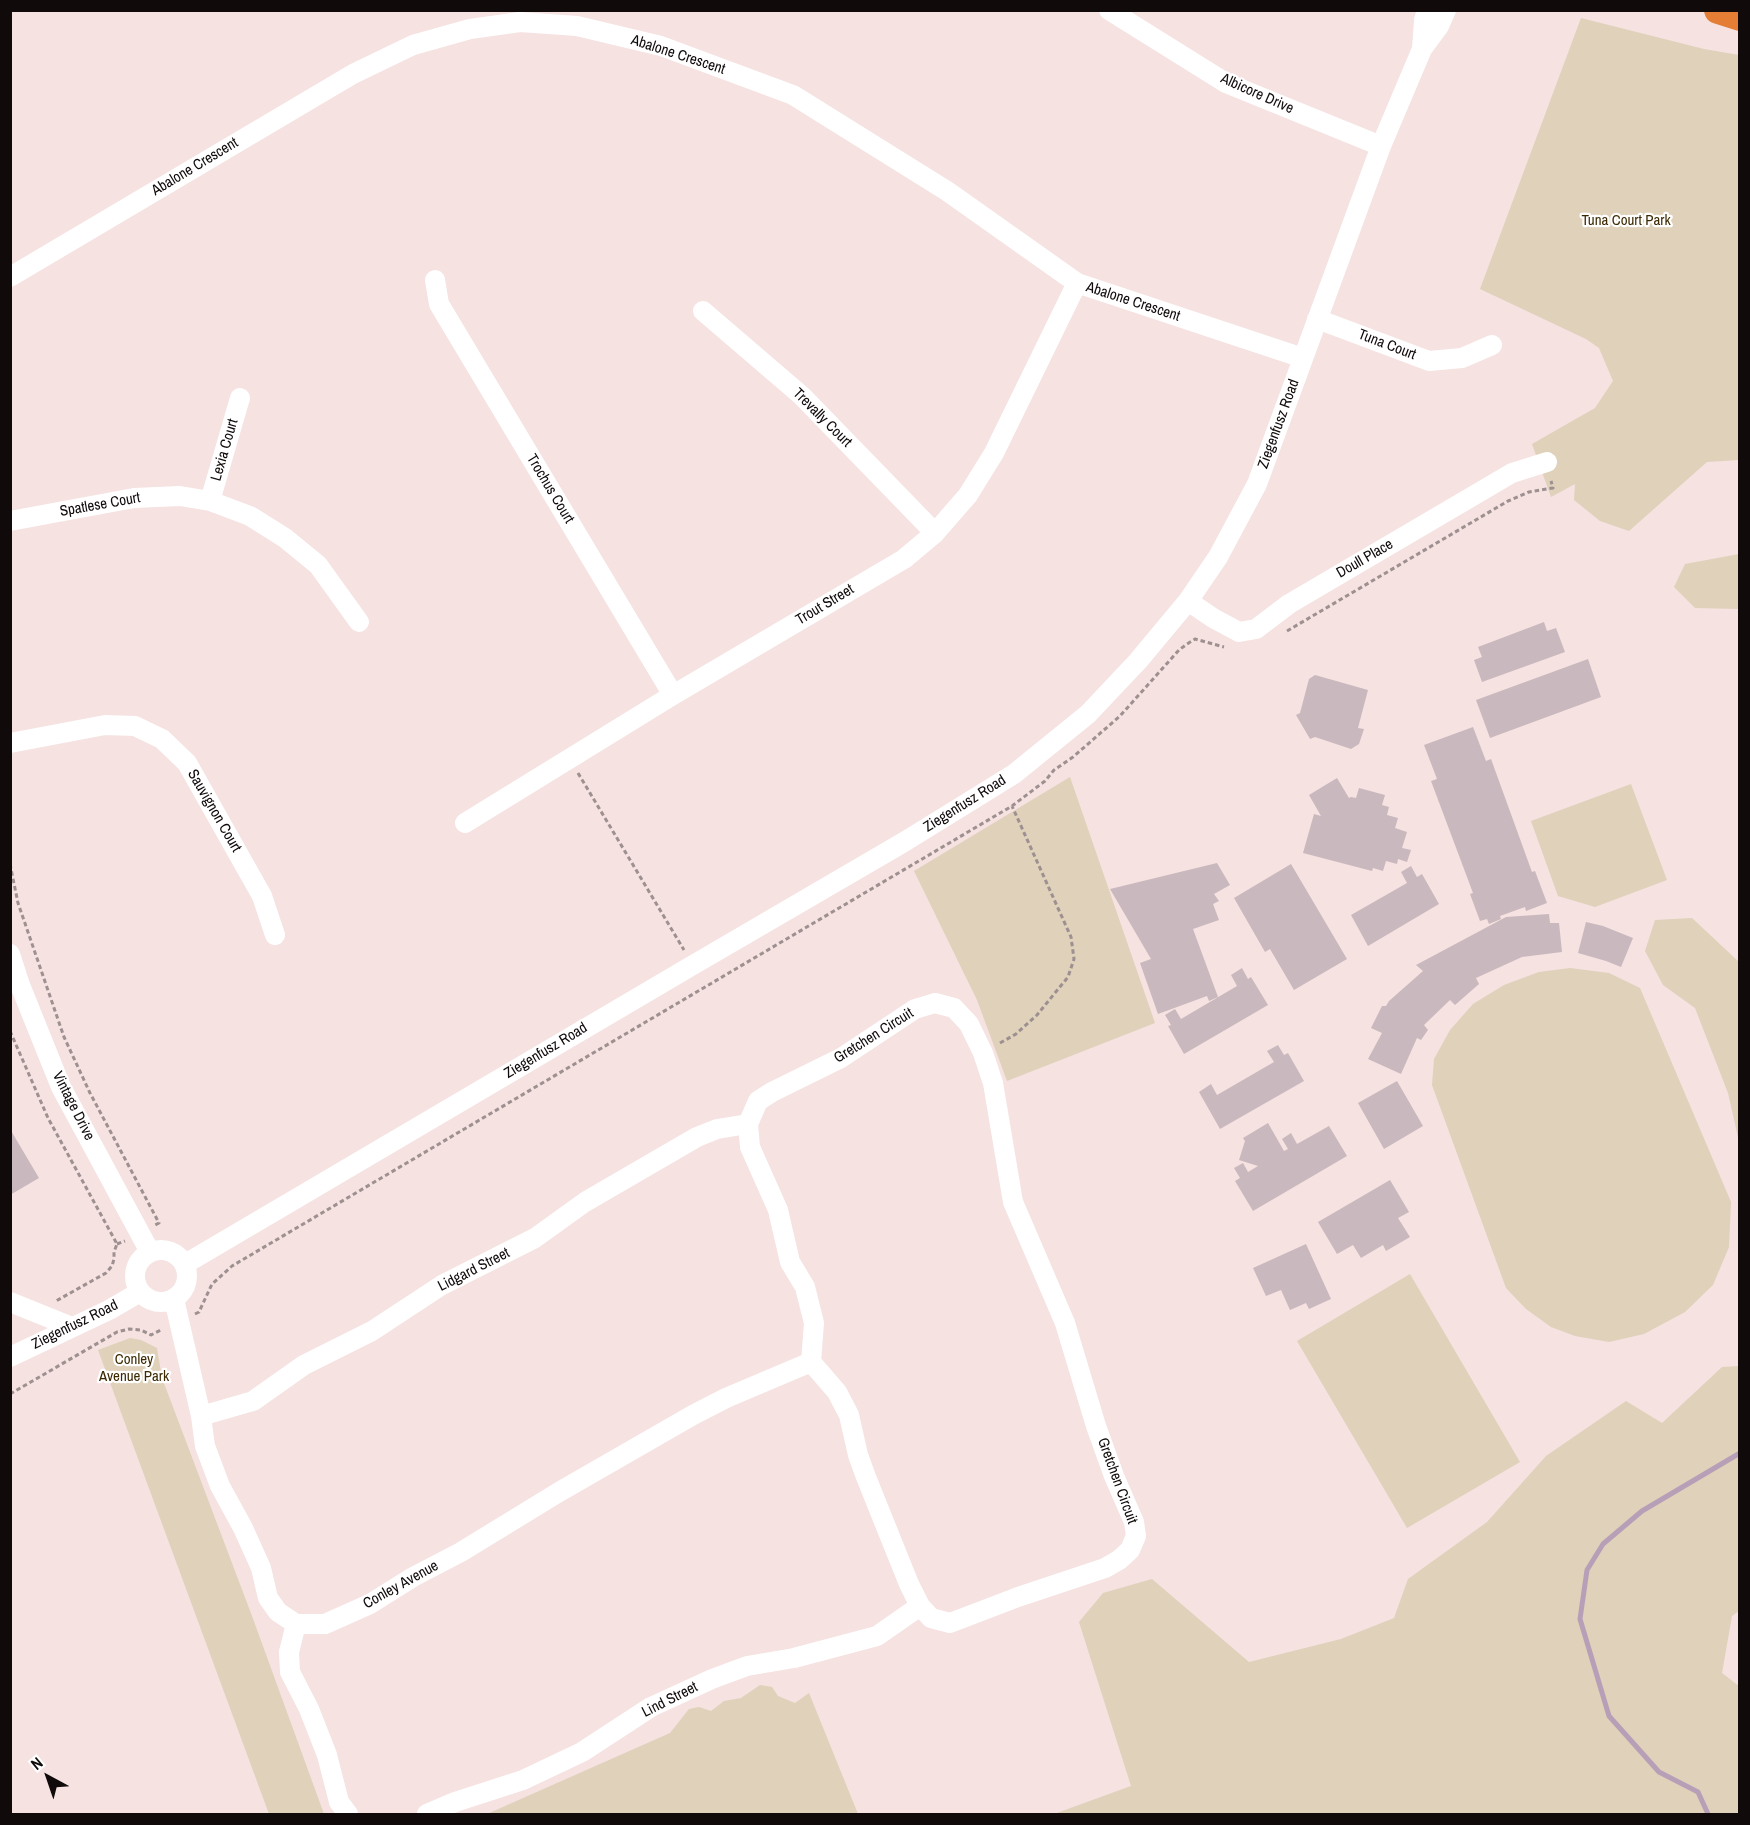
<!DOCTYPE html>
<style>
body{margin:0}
#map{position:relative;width:1750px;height:1825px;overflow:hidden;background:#f5e2e1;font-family:"Archivo Narrow",sans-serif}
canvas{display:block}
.frame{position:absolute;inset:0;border:12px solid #100a0a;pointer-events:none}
.north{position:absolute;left:18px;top:1747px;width:60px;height:60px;-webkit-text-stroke:4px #fff;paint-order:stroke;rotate:320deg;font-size:16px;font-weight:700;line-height:24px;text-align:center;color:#100a0a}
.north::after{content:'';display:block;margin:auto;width:21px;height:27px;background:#100a0a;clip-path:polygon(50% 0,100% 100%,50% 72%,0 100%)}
</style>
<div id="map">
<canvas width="1750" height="1825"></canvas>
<div class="frame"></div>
<div class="north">N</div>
</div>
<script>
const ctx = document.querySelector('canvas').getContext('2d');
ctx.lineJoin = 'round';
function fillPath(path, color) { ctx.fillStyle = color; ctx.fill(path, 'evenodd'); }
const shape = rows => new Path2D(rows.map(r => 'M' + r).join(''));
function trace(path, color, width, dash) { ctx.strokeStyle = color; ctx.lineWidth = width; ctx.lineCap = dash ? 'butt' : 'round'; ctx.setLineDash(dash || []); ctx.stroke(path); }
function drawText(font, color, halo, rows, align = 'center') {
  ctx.font = font + ' "Archivo Narrow",sans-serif'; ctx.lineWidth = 4.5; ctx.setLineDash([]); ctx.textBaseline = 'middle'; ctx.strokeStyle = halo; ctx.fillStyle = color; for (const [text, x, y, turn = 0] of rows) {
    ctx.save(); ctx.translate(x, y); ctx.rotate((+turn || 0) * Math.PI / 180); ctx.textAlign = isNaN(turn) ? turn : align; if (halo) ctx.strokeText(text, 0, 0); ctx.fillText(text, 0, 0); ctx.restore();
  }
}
fillPath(shape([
 [1581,18,1704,49,1739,55,1739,460,1707,462,1629,531,1600,521,1574,500,1575,484,1551,497,1532,444,1595,408,1613,381,1599,348,1586,339,1480,289],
 [1739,554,1739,609,1695,608,1674,587,1685,564],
 [1070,777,1155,1023,1007,1081,977,1000,914,871],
 [1631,784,1667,880,1595,907,1558,896,1531,821],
 [1692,918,1739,962,1739,1142,1728,1093,1695,1008,1663,985,1645,951,1655,920],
 [1570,968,1609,973,1640,988,1731,1202,1729,1247,1713,1285,1685,1312,1644,1334,1609,1342,1575,1336,1551,1327,1526,1309,1506,1288,1432,1085,1434,1059,1450,1030,1473,1004,1504,985,1539,972],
 [1410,1274,1520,1462,1407,1528,1297,1341],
 [130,1338,141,1340,157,1348,162,1378,252,1616,324,1814,269,1814,98,1350],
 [1739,1366,1739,1611,1732,1616,1722,1673,1739,1686,1739,1814,1054,1814,1131,1786,1079,1622,1103,1593,1152,1579,1249,1662,1341,1639,1394,1618,1408,1579,1487,1522,1546,1456,1626,1401,1662,1423,1722,1367],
 [760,1685,772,1687,778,1696,795,1703,809,1693,858,1814,487,1814,670,1733,689,1709,699,1707,711,1711,724,1701,741,1698]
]), '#dfd1ba');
trace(shape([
 [1708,1814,1698,1792,1659,1772,1609,1716,1580,1619,1587,1570,1603,1544,1642,1511,1740,1453]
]), '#b89fb8', 5);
fillPath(shape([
 [1544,622,1547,631,1556,628,1565,652,1482,682,1474,660,1482,657,1478,647],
 [1588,659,1601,697,1490,738,1476,700],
 [1315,675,1368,690,1358,728,1364,729,1359,744,1351,749,1315,737,1310,739,1296,715,1300,713,1309,679],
 [1473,727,1486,761,1491,759,1532,872,1535,871,1547,903,1526,911,1525,907,1500,916,1501,919,1489,924,1487,919,1480,921,1470,894,1473,893,1431,781,1437,779,1424,745],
 [1337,778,1349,798,1351,797,1356,798,1359,788,1385,795,1382,805,1389,807,1387,815,1398,818,1395,828,1407,832,1402,848,1411,850,1407,862,1398,859,1397,864,1386,861,1383,871,1373,868,1372,871,1303,853,1314,814,1321,816,1309,795],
 [1217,863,1230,885,1214,894,1219,901,1213,904,1219,920,1193,929,1218,997,1209,1001,1207,996,1158,1014,1140,963,1151,959,1110,889],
 [1291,864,1347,959,1294,990,1270,949,1265,952,1234,898],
 [1411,866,1417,877,1422,874,1439,904,1368,946,1351,915,1407,883,1401,872],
 [1549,914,1550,923,1559,923,1562,952,1522,957,1476,978,1479,984,1455,1005,1450,1000,1424,1025,1428,1030,1421,1040,1417,1038,1401,1074,1368,1059,1382,1033,1371,1028,1382,1006,1386,1006,1389,1001,1423,971,1416,965,1506,917],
 [1586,922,1603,926,1633,938,1621,967,1606,961,1578,953],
 [1242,968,1248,979,1251,977,1268,1005,1184,1054,1168,1026,1171,1025,1165,1015,1175,1009,1181,1019,1237,986,1231,975],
 [1278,1045,1284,1055,1288,1053,1304,1081,1220,1129,1199,1092,1211,1084,1217,1095,1274,1062,1267,1051],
 [1397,1081,1423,1126,1384,1149,1358,1103],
 [1268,1123,1284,1151,1288,1149,1282,1139,1291,1133,1297,1144,1329,1126,1347,1156,1253,1211,1235,1181,1240,1178,1234,1168,1243,1163,1248,1172,1258,1166,1239,1160,1245,1141,1243,1138],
 [10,1129,39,1178,10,1195],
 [1390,1180,1409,1212,1398,1218,1410,1237,1386,1251,1383,1245,1361,1258,1353,1245,1337,1254,1318,1222],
 [1306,1244,1331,1299,1309,1309,1306,1303,1290,1310,1281,1290,1266,1296,1253,1268]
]), '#c9b8be');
trace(shape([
 [1287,631,1508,501,1529,492,1553,488,1551,481],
 [578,773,684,950],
 [10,864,18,903,64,1037,90,1093,159,1223,155,1225],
 [10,1031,48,1118,117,1244,114,1252,114,1259,112,1266,106,1273,56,1301],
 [1000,1043,1016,1034,1037,1015,1068,977,1074,959,1071,937,1012,806],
 [117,1244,125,1241],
 [195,1314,199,1312,212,1284,232,1266,1012,806,1045,781,1054,770,1073,757,1120,716,1179,650,1187,644,1195,639,1224,647],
 [10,1394,117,1332,129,1329,141,1330,151,1335,161,1330]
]), '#9e9090', 3, [4.5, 3]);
trace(shape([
 [1109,10,1226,83,1381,146],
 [1422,49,1424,20,1427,10],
 [10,277,353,74,413,45,470,29,520,22,577,26,661,46,793,95,947,191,1077,283,1303,358],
 [435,280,439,304,673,695],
 [703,311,802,396,935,533],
 [1317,319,1429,361,1462,358,1492,345],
 [210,501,240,398],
 [10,521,134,498,180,496,210,501,250,516,285,538,318,565,359,622],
 [1188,601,1213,618,1239,632,1256,629,1289,604,1512,473,1547,462],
 [10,743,105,725,135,726,162,739,187,763,262,896,275,935],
 [465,823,673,695,904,559,935,533,968,495,994,453,1077,283],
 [10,954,20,985,61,1087,150,1252],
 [935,1003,954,1008,969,1024,983,1053,993,1083,1013,1202,1065,1323,1096,1426,1114,1476,1134,1522,1136,1536,1130,1550,1119,1560,1105,1568,1018,1597,950,1623,931,1618,920,1606,909,1584,866,1477,858,1455,849,1415,837,1392,811,1362,814,1323,805,1287,790,1262,778,1210,750,1147,748,1124,758,1101,772,1092,841,1058,915,1009,935,1003],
 '135 1276a26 26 0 1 1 52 0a26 26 0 1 1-52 0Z',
 [185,1264,693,965,904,842,1014,774,1088,714,1138,661,1188,601,1218,557,1257,484,1381,146,1422,49,1439,26,1446,10],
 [174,1299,201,1416,205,1446,220,1486,243,1528,261,1568,268,1598,278,1612,296,1624,325,1624,370,1604,413,1577,461,1552,559,1492,693,1415,726,1398,811,1362],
 [10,1302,72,1327],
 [10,1357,109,1310,140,1292],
 [201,1416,253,1401,304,1365,372,1331,442,1285,535,1238,585,1202,697,1137,717,1129,748,1124],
 [296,1624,289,1652,290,1672,309,1709,327,1755,339,1802,348,1814],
 [427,1814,455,1802,523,1780,582,1752,651,1707,712,1679,747,1666,794,1658,877,1636,920,1606]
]), '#fff', 20);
trace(shape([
 [1718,10,1740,17]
]), '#e47e35', 28);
drawText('15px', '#100a0a', '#fff', [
 ["Abalone Crescent",678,55,18],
 ["Albicore Drive",1257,94,24],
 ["Abalone Crescent",195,167,-31],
 ["Abalone Crescent",1133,302,18],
 ["Tuna Court",1387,345,21],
 ["Trevally Court",822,418,45],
 ["Ziegenfusz Road",1279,424,-70],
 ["Lexia Court",225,450,-74],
 ["Trochus Court",550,489,59],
 ["Spatlese Court",100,505,-10],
 ["Doull Place",1365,559,-30],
 ["Trout Street",825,605,-31],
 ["Ziegenfusz Road",965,804,-32],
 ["Sauvignon Court",214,811,60],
 ["Gretchen Circuit",874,1036,-32],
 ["Ziegenfusz Road",546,1051,-31],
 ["Vintage Drive",73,1106,63],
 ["Lidgard Street",474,1270,-27],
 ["Ziegenfusz Road",75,1325,-26],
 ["Gretchen Circuit",1117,1481,70],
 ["Conley Avenue",401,1585,-29],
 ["Lind Street",670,1700,-27]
]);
drawText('15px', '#3c2901', '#fff', [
 ["Tuna Court Park",1626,221],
 ["Conley",134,1360],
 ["Avenue Park",134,1377]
]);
</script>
